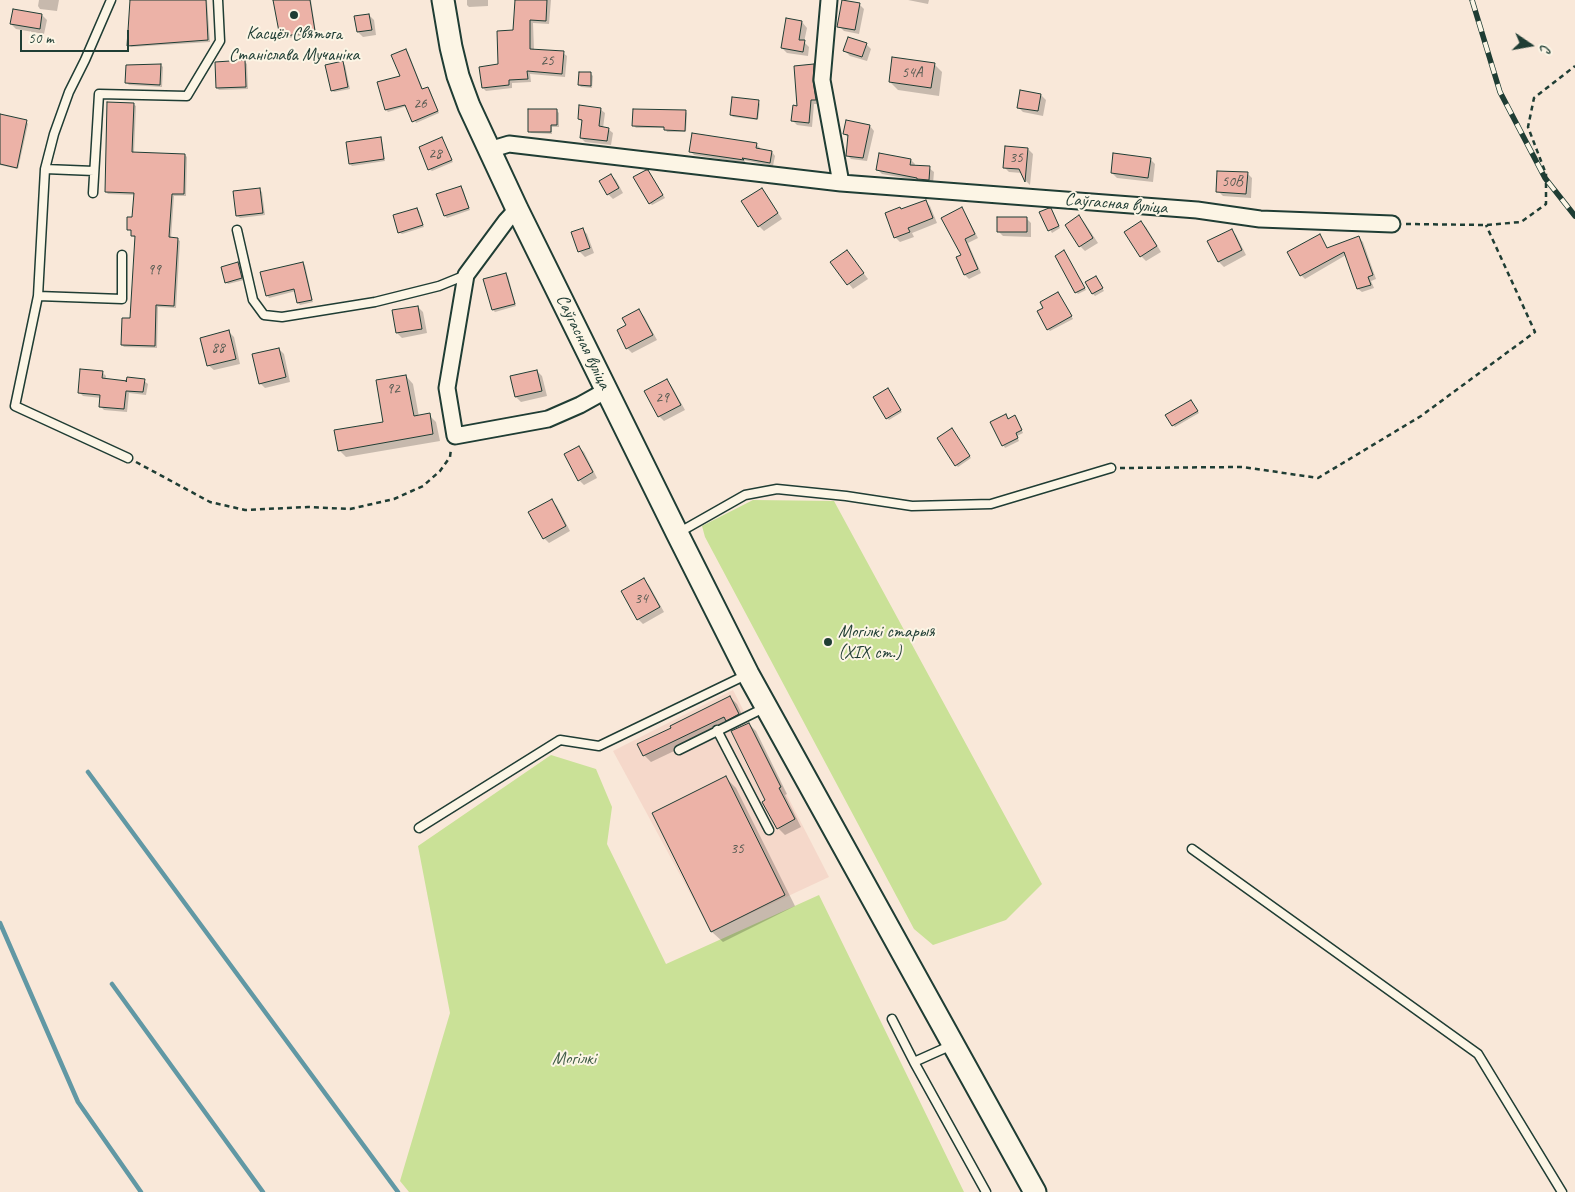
<!DOCTYPE html>
<meta charset="utf-8">
<style>
body{margin:0}
#map{position:relative;width:1575px;height:1192px;overflow:hidden;background:#f9e8d9;font-family:Caveat,sans-serif}
canvas{display:block}
.north{position:absolute;left:1505px;top:20px;width:50px;height:50px;-webkit-text-stroke:4px #fcf5e5;paint-order:stroke;rotate:102deg;font-size:14px;font-weight:700;line-height:20px;text-align:center;color:#1f3d34}
.north::after{content:'';display:block;margin:auto;width:18px;height:22px;background:#1f3d34;clip-path:polygon(50% 0,100% 100%,50% 72%,0 100%)}
.scale{position:absolute;left:20px;top:30px;width:109px;height:22px;box-sizing:border-box;border:2px solid #1f3d34;border-top:0;padding-left:6px;font-size:15px;line-height:18px;white-space:nowrap;color:#1f3d34;-webkit-text-stroke:4px #fcf5e5;paint-order:stroke}
</style>
<div id="map">
<canvas width="1575" height="1192"></canvas>
<div class="north">С</div>
<div class="scale">50 m</div>
</div>
<script>
const ctx = document.querySelector('canvas').getContext('2d');
ctx.lineJoin = 'round';
function fillPath(path, color) { ctx.fillStyle = color; ctx.fill(path, 'evenodd'); }
const shape = rows => new Path2D(rows.map(r => 'M' + r).join(''));
function trace(path, color, width, dash) { ctx.strokeStyle = color; ctx.lineWidth = width; ctx.lineCap = dash ? 'butt' : 'round'; ctx.setLineDash(dash || []); ctx.stroke(path); }
function drawText(font, color, halo, rows, align = 'center') {
  ctx.font = font + ' Caveat,sans-serif'; ctx.lineWidth = 4; ctx.setLineDash([]); ctx.textBaseline = 'middle'; ctx.strokeStyle = halo; ctx.fillStyle = color; for (const [text, x, y, turn = 0] of rows) {
    ctx.save(); ctx.translate(x, y); ctx.rotate((+turn || 0) * Math.PI / 180); ctx.textAlign = isNaN(turn) ? turn : align; if (halo) ctx.strokeText(text, 0, 0); ctx.fillText(text, 0, 0); ctx.restore();
  }
}
fillPath(shape([
 [733,690,829,877,711,932,613,751]
]), '#f5d8ca');
fillPath(shape([
 [753,500,834,501,1042,884,1006,920,933,945,914,929,705,537,702,526],
 [551,755,596,769,612,807,607,844,666,964,819,895,964,1192,409,1192,400,1181,450,1013,418,846]
]), '#cae197');
fillPath(shape([
 [39,0,59,0,57,11,40,9,38,6],
 [131,0,207,0,210,42,131,47,129,45],
 [274,0,311,0,316,33,283,39,281,37],
 [467,0,488,0,488,6,469,7,467,5],
 [516,0,551,0,549,24,533,23,534,50,563,53,567,56,565,77,530,74,531,82,512,83,512,88,486,91,483,88,499,66,514,32],
 [908,0,929,0,928,4],
 [859,4,864,9,859,34,844,31,839,26],
 [42,15,47,20,44,34,16,29,11,24],
 [369,15,374,20,376,35,363,37,358,32],
 [802,22,807,28,804,42,809,47,808,56,787,53,782,48],
 [866,44,871,49,867,61,850,56,845,51],
 [406,50,408,52,423,90,428,88,430,90,439,113,416,123,407,106,388,112,386,110,401,77],
 [245,62,247,64,248,89,219,90,217,88],
 [342,63,345,65,350,89,334,92,332,90],
 [934,64,942,72,939,96,898,90,890,82],
 [161,65,163,67,162,87,129,85,127,83],
 [813,66,818,70,820,104,814,104,812,127,797,125,793,121],
 [591,74,593,76,592,88,581,87,579,85],
 [1021,92,1041,95,1046,100,1043,116,1023,112,1018,107],
 [758,102,760,104,758,120,733,117,731,115],
 [133,104,136,106,134,153,185,155,187,157,186,196,174,196,171,238,177,239,180,241,176,308,158,307,157,348,124,347,122,345,131,320,136,238,132,236,133,232,128,229,134,218,135,195,108,194,106,192],
 [600,109,605,113,603,128,608,129,613,133,611,145,585,142,581,138,583,122,579,119],
 [557,111,559,113,559,127,552,127,552,134,531,133,529,131],
 [685,111,687,113,686,132,667,132,665,128,636,128,634,126],
 [26,121,28,124,18,169,0,165,0,125],
 [847,121,870,126,874,131,867,161,851,159,847,155,849,138,844,134],
 [380,139,382,141,385,161,352,166,350,164,347,144],
 [442,139,453,162,432,171,429,169],
 [756,144,760,148,760,150,772,152,775,156,773,166,744,160,746,163,694,155,690,151],
 [1028,149,1033,154,1030,185,1026,181,1022,173,1009,172,1004,167],
 [1150,159,1155,164,1153,182,1117,178,1112,173],
 [911,160,915,164,914,167,929,168,934,172,933,184,923,183,921,181,882,174,878,170],
 [650,173,665,198,652,205,650,203],
 [1247,173,1252,178,1251,198,1223,196,1218,191],
 [611,175,616,180,623,193,613,199,608,194],
 [461,187,463,189,470,210,447,218,445,216],
 [259,189,262,192,265,215,240,218,237,216],
 [761,189,766,194,782,219,764,231,759,226],
 [925,201,930,206,937,223,912,233,914,237,900,242,895,237,902,210],
 [417,209,419,211,424,227,402,234,399,232],
 [961,209,965,213,978,238,968,243,981,273,969,279,965,275,958,257,962,255],
 [1053,212,1060,228,1052,233,1041,213],
 [1079,217,1084,222,1098,243,1085,251,1080,246],
 [1026,218,1031,223,1031,237,1003,236,998,231],
 [1141,222,1146,227,1161,252,1146,261,1141,256],
 [582,229,587,234,594,253,585,257,580,252,573,233],
 [1231,230,1236,235,1246,255,1224,267,1219,262],
 [1319,236,1328,249,1359,238,1363,242,1376,279,1371,281,1374,288,1362,292,1358,289,1346,255,1305,279,1301,275],
 [847,251,868,279,853,289,832,262],
 [1064,252,1086,290,1078,294,1076,292],
 [303,263,305,265,313,302,300,305,298,303,296,291,269,298,267,295],
 [238,264,240,266,244,280,228,284,226,282],
 [506,274,508,276,516,306,495,312,493,310,485,280],
 [1096,277,1104,291,1095,296,1093,294],
 [1058,293,1073,319,1050,331,1048,329],
 [418,307,423,312,427,333,402,338,397,333],
 [639,311,644,316,657,340,632,353,627,348],
 [229,332,234,337,240,364,214,370,208,365],
 [279,349,284,354,290,382,265,388,260,383],
 [537,371,542,376,547,396,521,402,516,397,512,377],
 [102,372,106,376,105,380,126,382,144,381,148,384,146,395,129,393,127,412,104,410,100,406,101,398,83,396,79,392],
 [406,376,413,384,419,417,429,415,436,422,440,441,346,457,339,450,385,423],
 [666,380,671,385,685,410,664,421,659,416],
 [890,392,902,412,889,420,887,418],
 [1193,403,1199,413,1175,427,1173,425],
 [1006,416,1009,420,1017,419,1023,433,1017,436,1019,441,1005,448,992,423],
 [954,432,971,458,958,467,956,465],
 [579,447,584,452,597,478,584,485,579,480],
 [552,501,557,506,570,531,549,543,544,538],
 [644,580,649,585,664,612,643,624,638,619],
 [730,697,737,704,745,721,731,724,651,762,644,755,673,729],
 [749,724,756,731,787,794,785,795,801,827,785,835,778,828,764,802,767,801],
 [726,778,736,788,795,906,723,942,712,932,654,814]
]), '#0003');
trace(shape([
 [88,772,398,1192],
 [0,923,78,1102,141,1192],
 [112,984,263,1192]
]), '#6198a4', 4.5);
const building = shape([
 [130,0,206,0,208,40,127,46,130,0],
 [273,0,310,0,315,31,280,37,273,0],
 [515,0,547,0,546,21,530,20,530,49,564,51,562,74,527,71,528,79,509,80,509,85,482,88,479,67,498,64,497,31,513,30,515,0],
 [842,0,860,3,855,30,837,27,842,0],
 [13,9,42,14,40,29,10,24,13,9],
 [369,14,372,30,357,32,354,16,369,14],
 [786,18,802,21,799,40,805,40,803,52,781,48,786,18],
 [848,37,867,43,862,57,843,51,848,37],
 [406,49,422,89,428,87,438,111,412,122,405,105,385,110,377,82,400,76,391,55,406,49],
 [892,57,935,63,931,88,889,82,892,57],
 [245,60,246,87,216,88,215,62,245,60],
 [343,61,348,87,331,91,325,65,343,61],
 [161,64,160,85,125,83,126,65,161,64],
 [814,64,813,81,816,100,811,100,809,123,791,121,793,105,797,106,794,66,814,64],
 [579,72,591,72,591,86,578,85,579,72],
 [1020,90,1041,94,1038,111,1017,108,1020,90],
 [732,97,759,100,757,119,730,115,732,97],
 [107,102,134,103,132,152,185,154,184,194,172,194,169,237,178,238,174,306,156,305,155,346,121,345,122,318,130,318,135,236,131,236,131,230,127,230,127,217,132,217,134,193,105,192,107,102],
 [579,105,601,108,599,126,609,128,607,141,580,138,582,120,578,119,579,105],
 [528,109,557,109,557,125,551,125,551,132,528,132,528,109],
 [633,109,686,110,685,131,664,130,664,127,632,126,633,109],
 [0,114,27,120,17,168,0,164,0,114],
 [846,120,870,125,863,158,846,156,848,135,843,134,846,120],
 [692,133,757,143,756,148,772,151,770,163,742,158,744,160,689,152,692,133],
 [381,137,384,159,349,164,346,142,381,137],
 [442,137,452,160,428,170,419,147,442,137],
 [1005,146,1028,148,1025,182,1019,169,1003,168,1005,146],
 [879,153,911,159,910,165,930,166,929,180,917,179,917,178,876,170,879,153],
 [1113,153,1151,158,1148,178,1111,173,1113,153],
 [646,170,648,170,663,195,649,204,633,177,646,170],
 [1217,171,1248,172,1246,194,1216,192,1217,171],
 [611,174,619,188,607,195,599,181,611,174],
 [461,186,469,208,444,216,436,194,461,186],
 [260,188,263,213,236,216,233,191,260,188],
 [762,188,778,213,758,227,741,201,762,188],
 [926,200,933,218,908,228,910,232,894,238,885,213,900,207,901,209,926,200],
 [962,207,975,234,965,239,978,269,964,275,956,257,961,255,941,218,962,207],
 [417,208,423,225,398,233,393,215,417,208],
 [1049,208,1051,208,1059,226,1048,231,1039,212,1049,208],
 [1079,215,1093,238,1079,247,1065,225,1079,215],
 [997,217,1027,217,1027,232,997,232,997,217],
 [1141,221,1157,246,1140,257,1124,232,1141,221],
 [583,228,590,248,578,252,571,232,583,228],
 [1232,229,1242,250,1218,262,1207,241,1232,229],
 [1320,234,1327,248,1359,236,1373,275,1368,277,1371,285,1357,289,1344,252,1300,276,1287,252,1320,234],
 [847,250,864,273,847,285,830,262,847,250],
 [1064,250,1085,288,1075,293,1055,256,1064,250],
 [238,262,242,278,225,283,221,267,238,262],
 [303,262,312,300,297,303,294,289,266,296,260,272,303,262],
 [506,273,515,304,492,310,483,279,506,273],
 [1096,276,1103,288,1092,294,1085,282,1096,276],
 [1058,292,1072,316,1047,330,1037,311,1043,308,1040,302,1058,292],
 [418,306,422,329,396,333,392,310,418,306],
 [639,309,653,335,626,349,617,330,626,325,622,318,639,309],
 [229,330,236,359,207,366,200,338,229,330],
 [279,348,286,377,259,384,252,354,279,348],
 [80,369,103,371,102,378,127,381,126,382,127,377,145,379,143,392,126,391,124,409,99,407,100,395,78,393,80,369],
 [537,370,542,391,515,397,510,376,537,370],
 [406,375,414,416,430,413,433,434,338,451,334,430,383,422,376,380,406,375],
 [667,379,681,405,658,417,644,391,667,379],
 [888,388,901,410,886,419,873,397,888,388],
 [1191,400,1198,411,1172,426,1165,415,1191,400],
 [1006,414,1008,419,1015,415,1022,430,1016,433,1018,438,1002,446,990,422,1006,414],
 [952,428,970,456,955,466,937,438,952,428],
 [579,446,593,472,578,481,564,454,579,446],
 [552,499,566,526,543,539,528,512,552,499],
 [644,578,660,607,637,620,621,591,644,578],
 [730,696,739,714,726,721,724,717,643,756,637,744,671,728,670,726,730,696],
 [749,723,781,787,779,788,795,819,777,829,762,802,765,800,731,731,749,723],
 [726,776,785,895,711,932,652,813,726,776]
]);
fillPath(building, '#ecb2a7');
trace(building, '#1f3d34', 1);
const service = shape([
 [111,0,85,60,69,92,54,134,45,169,38,296,15,406,128,458],
 [45,169,94,171],
 [93,193,99,94,187,96,220,41,218,0],
 [237,230,253,300,264,315,282,317,375,302,439,286,466,275],
 [38,296,122,299,122,255],
 [678,533,745,495,777,489,846,496,912,506,991,504,1111,468],
 [717,730,769,830],
 [679,750,764,708],
 [419,828,560,740,599,746,746,675],
 [1192,849,1478,1054,1562,1192],
 [892,1019,914,1062,952,1045],
 [914,1062,986,1192]
]);
const minor = shape([
 [829,0,822,80,841,183],
 [489,150,509,144,841,183,1197,210,1260,219,1392,224],
 [517,209,506,221,466,275,447,388,455,436,548,419,580,405,607,390]
]);
const secondary = shape([
 [443,0,451,47,458,76,469,106,517,209,677,533,748,674,1035,1192]
]);
trace(service, '#1f3d34', 11);
trace(minor, '#1f3d34', 19);
trace(secondary, '#1f3d34', 25);
trace(shape([
 [1406,224,1486,225,1521,222,1546,204,1546,174,1528,127,1534,98,1575,66],
 [136,462,210,502,245,510,308,507,350,509,394,499,423,486,440,471,450,457,451,449],
 [1120,468,1243,467,1318,478,1421,416,1535,332,1486,225]
]), '#1f3d34', 2.5, [5, 4]);
trace(service, '#fcf5e5', 8);
trace(minor, '#fcf5e5', 15);
trace(secondary, '#fcf5e5', 21);
const rail = shape([
 [1472,0,1500,92,1545,178,1575,216]
]);
trace(rail, '#1f3d34', 5.5);
trace(rail, '#fcf5e5', 4, [11]);
for (const [x, y, r, color] of [
 [294,15,5,"#1f3d34"],
 [828,642,5,"#1f3d34"]
]) { const dot = new Path2D(); dot.arc(x, y, r, 0, 2 * Math.PI); ctx.fillStyle = color; ctx.fill(dot); trace(dot, '#fcf5e5', 2); }
drawText('15px', '#525a51', null, [
 ["25",547,61],
 ["54А",912,73],
 ["26",420,104],
 ["28",435,154],
 ["35",1016,158],
 ["50В",1232,182],
 ["99",154,270],
 ["88",218,348],
 ["92",393,389],
 ["29",662,398],
 ["34",641,599],
 ["35",737,849]
]);
drawText('18px', '#1f3d34', '#fcf5e5', [
 ["Касцёл Святога",294,34],
 ["Станіслава Мучаніка",294,55],
 ["Могілкі старыя",838,632,"left"],
 ["(XIX ст.)",838,653,"left"]
]);
drawText('18px', '#1f3d34', '#fcf5e5', [
 ["Саўгасная вуліца",1116,204,5],
 ["Саўгасная вуліца",583,342,64]
]);
drawText('18px', '#415e48', '#fcf5e5', [
 ["Могілкі",574,1059]
]);
</script>
